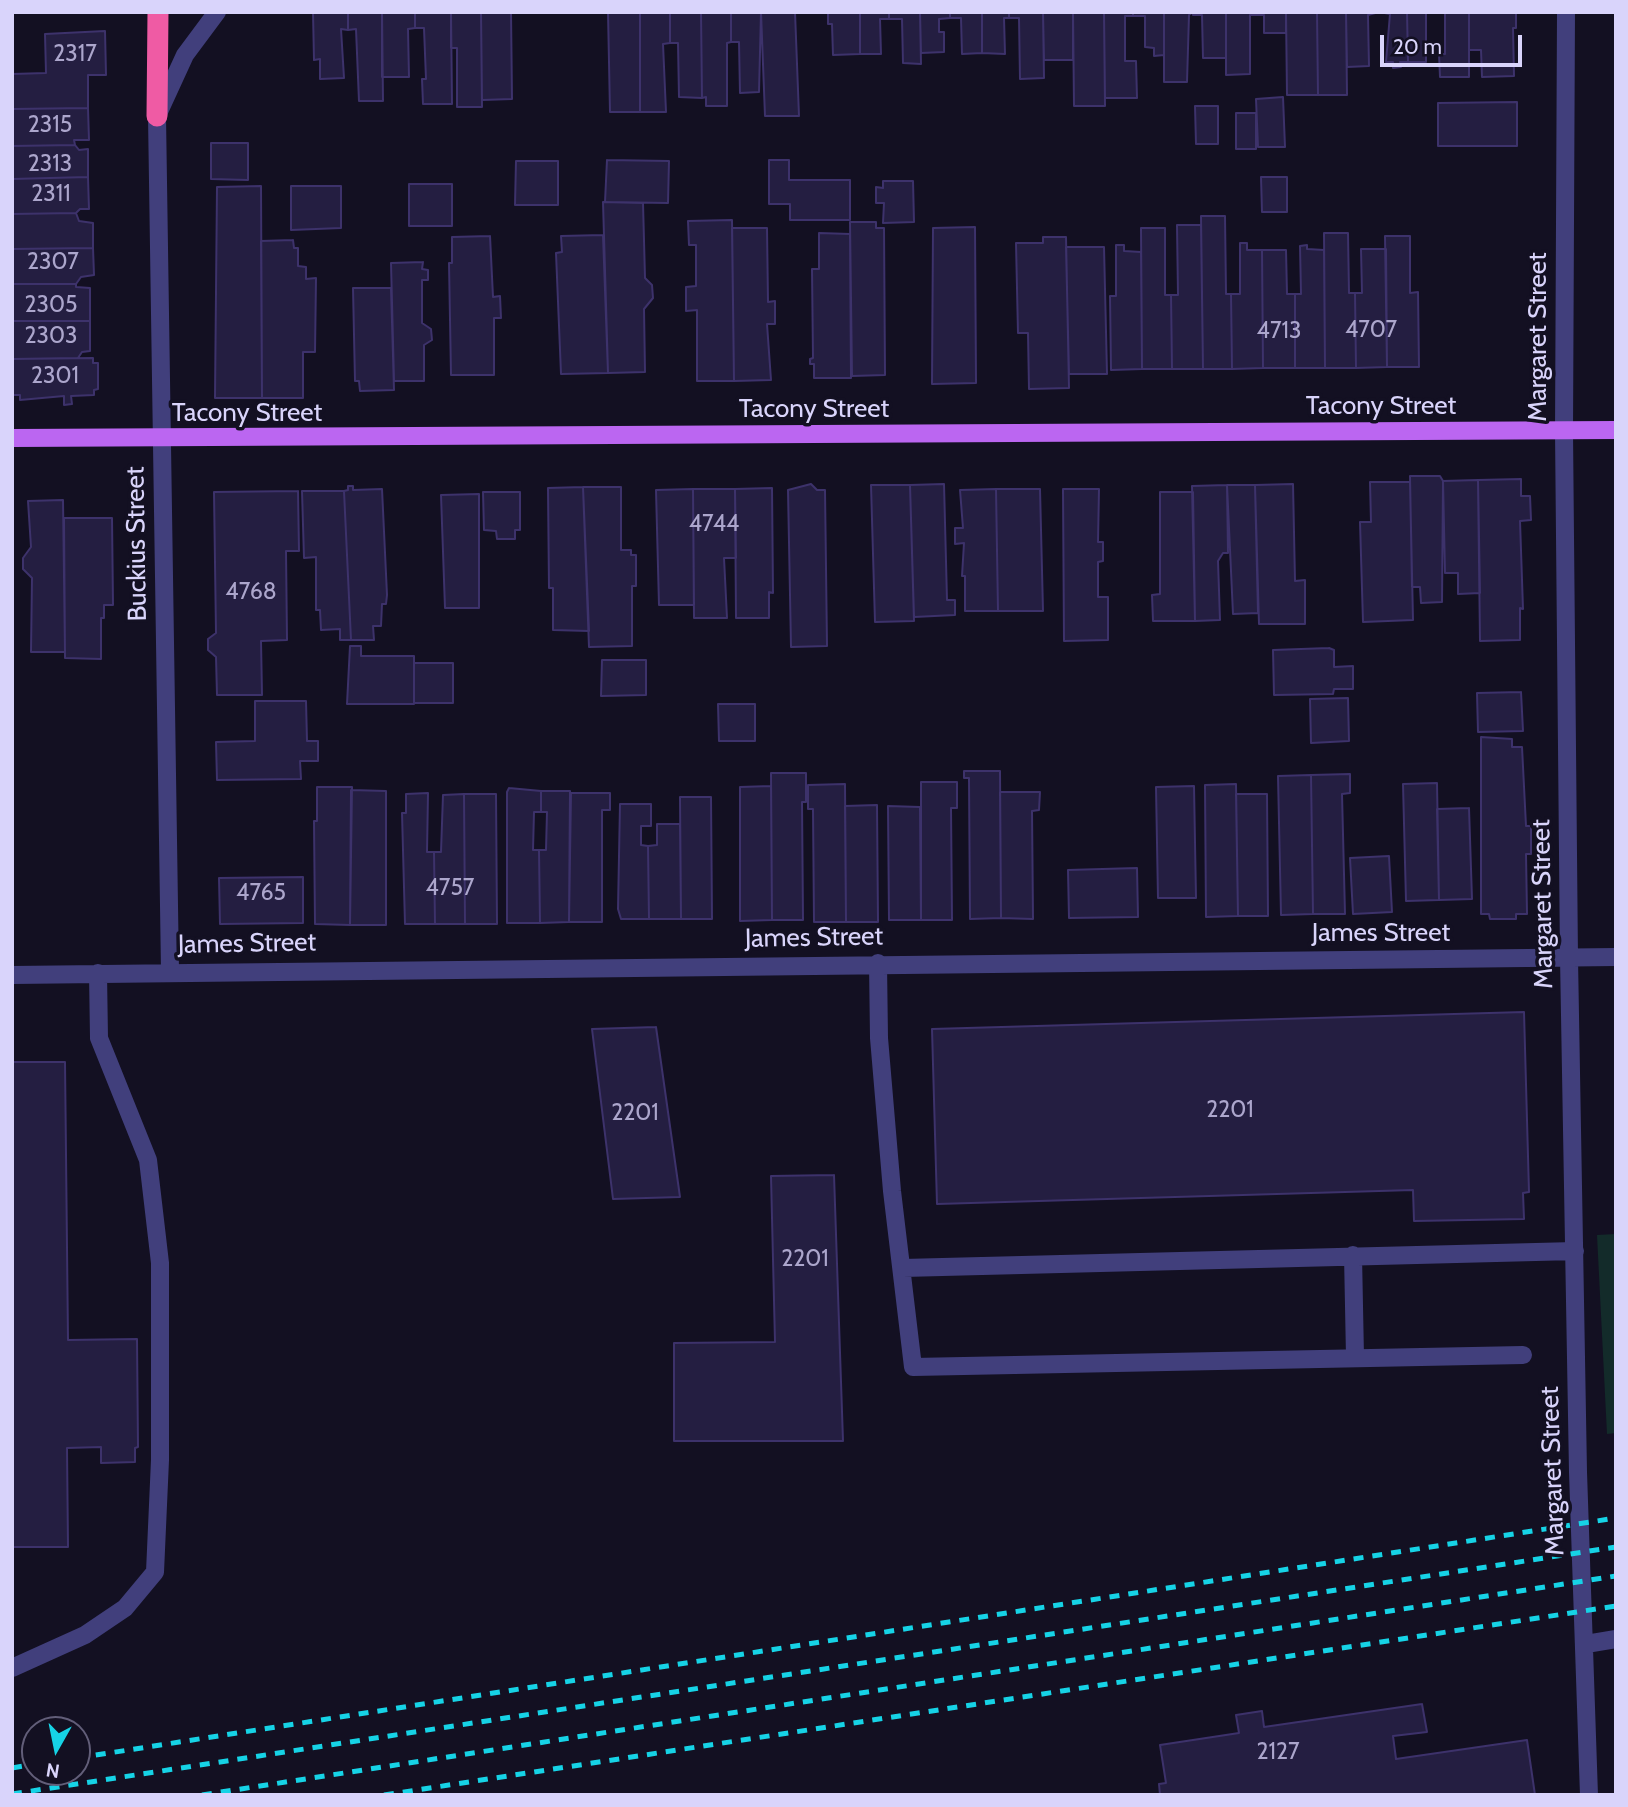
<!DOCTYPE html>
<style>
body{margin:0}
#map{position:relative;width:1628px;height:1807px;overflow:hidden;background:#131022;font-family:Cabin,sans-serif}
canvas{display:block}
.frame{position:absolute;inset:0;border:14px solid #d9d4fb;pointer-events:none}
.north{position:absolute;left:21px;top:1716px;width:70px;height:70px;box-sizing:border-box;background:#131022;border:2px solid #625e79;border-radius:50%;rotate:189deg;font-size:19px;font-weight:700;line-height:28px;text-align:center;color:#d9d4fb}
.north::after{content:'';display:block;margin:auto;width:24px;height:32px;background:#16d3e6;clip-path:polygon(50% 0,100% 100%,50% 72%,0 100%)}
.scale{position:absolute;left:1380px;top:35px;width:142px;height:32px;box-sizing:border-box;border:4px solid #d9d4fb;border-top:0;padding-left:9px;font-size:21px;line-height:24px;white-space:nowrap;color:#d9d4fb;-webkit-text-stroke:5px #131022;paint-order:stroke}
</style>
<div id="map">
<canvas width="1628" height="1807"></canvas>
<div class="frame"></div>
<div class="north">N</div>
<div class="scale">20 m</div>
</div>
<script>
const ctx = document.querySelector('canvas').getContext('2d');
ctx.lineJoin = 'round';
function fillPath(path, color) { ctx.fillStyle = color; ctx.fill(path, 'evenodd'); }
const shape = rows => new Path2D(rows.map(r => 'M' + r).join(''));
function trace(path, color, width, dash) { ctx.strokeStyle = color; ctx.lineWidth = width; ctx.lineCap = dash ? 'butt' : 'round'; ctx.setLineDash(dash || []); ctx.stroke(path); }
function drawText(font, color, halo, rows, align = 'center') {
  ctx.font = font + ' Cabin,sans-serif'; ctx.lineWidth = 7; ctx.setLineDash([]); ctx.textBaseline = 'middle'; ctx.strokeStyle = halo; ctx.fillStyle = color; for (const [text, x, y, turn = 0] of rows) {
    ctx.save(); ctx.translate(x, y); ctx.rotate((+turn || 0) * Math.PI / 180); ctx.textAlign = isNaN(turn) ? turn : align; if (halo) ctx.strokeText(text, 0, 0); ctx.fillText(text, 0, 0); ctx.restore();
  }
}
fillPath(shape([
 [1616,1234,1616,1433,1607,1434,1597,1235]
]), '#132b2a');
const building = shape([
 [313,12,348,12,348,30,341,29,344,78,320,79,320,59,314,60,313,12],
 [348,12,382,12,383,101,359,101,356,29,348,30,348,12],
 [382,12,415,12,415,28,408,29,409,77,382,77,382,12],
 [415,12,451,12,452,104,423,104,422,79,426,79,424,28,415,28,415,12],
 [451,12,481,12,482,107,457,107,457,48,451,48,451,12],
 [481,12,511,12,512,99,482,100,481,12],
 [608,12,640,12,640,112,610,112,608,12],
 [640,12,670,12,670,43,663,44,666,112,640,112,640,12],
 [670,12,701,12,702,98,679,97,678,43,670,43,670,12],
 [701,12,731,12,731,42,727,43,727,106,706,106,706,97,702,98,701,12],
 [731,12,761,12,759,92,740,93,739,42,731,42,731,12],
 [761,12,795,12,799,116,765,116,761,12],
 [828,12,860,12,860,54,833,55,832,24,828,24,828,12],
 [860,12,889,12,889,19,880,19,881,54,860,54,860,12],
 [889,12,920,12,921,64,903,63,902,19,889,19,889,12],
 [920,12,950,12,950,18,939,19,939,32,944,32,944,52,921,53,920,12],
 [950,12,982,12,982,53,962,54,961,18,950,18,950,12],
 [982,12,1009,12,1009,18,1004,18,1005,54,982,53,982,12],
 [1009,12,1043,12,1044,78,1020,79,1019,18,1009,18,1009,12],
 [1043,12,1073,12,1073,60,1044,60,1043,12],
 [1073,12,1104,12,1105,106,1074,106,1073,12],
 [1104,12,1133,12,1133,16,1125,16,1125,61,1136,61,1137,98,1105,98,1104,12],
 [1133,12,1164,12,1164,55,1154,56,1154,48,1145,47,1145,16,1133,16,1133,12],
 [1164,12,1193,12,1189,15,1187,82,1164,82,1164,12],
 [1193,12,1226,12,1226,58,1203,58,1202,15,1193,15,1193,12],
 [1226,12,1258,12,1258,15,1250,15,1250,74,1226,75,1226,12],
 [1258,12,1286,12,1286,33,1264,33,1264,15,1258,15,1258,12],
 [1286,12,1317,12,1318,95,1287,95,1286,12],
 [1317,12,1346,12,1347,95,1318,95,1317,12],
 [1346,12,1379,12,1368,15,1369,66,1347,67,1346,12],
 [1379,12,1407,12,1408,62,1400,62,1401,67,1393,68,1393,62,1386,62,1390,14,1379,12],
 [1407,12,1426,12,1426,62,1408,62,1407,12],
 [1445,12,1469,12,1469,77,1440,77,1439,54,1445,54,1445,12],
 [1469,12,1516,12,1516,28,1513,28,1514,76,1482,77,1481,50,1469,50,1469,12],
 [105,31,106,75,88,75,88,108,12,109,12,74,46,73,45,34,105,31],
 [1283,97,1285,147,1258,147,1256,99,1283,97],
 [1517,102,1517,146,1438,146,1438,103,1517,102],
 [1195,106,1218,106,1218,144,1196,144,1195,106],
 [88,108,89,140,74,140,75,145,12,146,12,109,88,108],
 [1236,113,1256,113,1256,149,1236,149,1236,113],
 [211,143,248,143,248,180,211,179,211,143],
 [75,145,79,150,88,149,88,177,12,179,12,146,75,145],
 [607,160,669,161,668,203,605,202,607,160],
 [769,160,789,160,789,180,850,180,850,220,790,220,790,204,769,204,769,160],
 [516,161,558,161,558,205,515,205,516,161],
 [88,177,89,209,80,209,76,213,12,214,12,179,88,177],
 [1261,177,1287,177,1287,212,1262,212,1261,177],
 [883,181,913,181,914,222,883,223,884,203,876,203,876,187,883,188,883,181],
 [409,184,452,184,452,226,409,226,409,184],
 [261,186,262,398,215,398,217,187,261,186],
 [291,186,341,186,341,228,291,230,291,186],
 [603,202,643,203,645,278,652,285,653,298,644,309,645,372,608,373,603,202],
 [76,213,79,221,93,223,93,248,12,249,12,214,76,213],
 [1201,216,1225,216,1226,294,1231,294,1232,369,1203,369,1201,216],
 [732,220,734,381,697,381,697,310,686,311,686,287,696,286,696,245,689,245,688,221,732,220],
 [850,222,876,222,876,228,884,228,885,375,852,376,850,222],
 [1177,225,1201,225,1203,369,1172,369,1171,295,1178,295,1177,225],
 [975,227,976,383,932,384,933,228,975,227],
 [732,228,767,228,768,302,775,301,775,324,767,324,771,380,734,381,732,228],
 [1141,228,1165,228,1165,295,1171,295,1172,369,1142,369,1141,228],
 [819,233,850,234,851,378,814,378,814,364,810,364,810,359,813,358,812,269,819,269,819,233],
 [1324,233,1348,233,1349,293,1355,293,1356,368,1325,368,1324,233],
 [603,235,608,373,561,374,556,253,562,252,561,236,603,235],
 [490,236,493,297,500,296,501,318,494,318,494,375,451,375,449,263,452,263,452,237,490,236],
 [1385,236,1410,236,1410,293,1418,292,1419,367,1387,367,1385,236],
 [1043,237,1066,237,1069,388,1029,389,1028,333,1018,333,1016,243,1043,243,1043,237],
 [293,240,294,248,298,248,298,266,306,267,306,279,316,278,315,352,303,352,303,398,262,398,261,241,293,240],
 [1240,243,1247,243,1247,250,1262,250,1263,368,1232,369,1231,294,1240,294,1240,243],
 [1116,245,1124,245,1124,251,1141,252,1142,369,1111,370,1110,296,1116,296,1116,245],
 [1307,245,1307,249,1324,250,1325,368,1295,368,1295,294,1301,294,1300,246,1307,245],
 [1066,247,1104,247,1107,374,1069,374,1066,247],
 [93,248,94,275,81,277,76,284,12,284,12,249,93,248],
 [1361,249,1386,249,1387,367,1356,368,1355,293,1362,293,1361,249],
 [1262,250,1286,250,1287,294,1295,294,1295,368,1263,368,1262,250],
 [423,262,422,269,428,270,428,280,422,280,422,323,431,329,432,340,424,345,424,381,394,381,391,263,423,262],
 [12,284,76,284,76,287,90,288,90,321,12,321,12,284],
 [353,288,391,288,394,390,360,391,359,381,355,381,353,288],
 [12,321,90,321,90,351,82,352,78,358,12,359,12,321],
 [93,358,93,363,98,363,98,389,94,390,94,395,71,396,72,404,64,405,64,396,20,400,20,395,12,395,12,359,93,358],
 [1410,476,1440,476,1443,481,1442,602,1421,603,1420,587,1412,587,1410,476],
 [1521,479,1521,496,1530,496,1531,520,1520,521,1523,609,1520,608,1520,640,1480,641,1478,480,1521,479],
 [1478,480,1480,593,1458,594,1458,573,1445,573,1443,481,1478,480],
 [1370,482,1410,482,1413,620,1363,622,1360,522,1371,522,1370,482],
 [811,484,817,490,825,490,827,646,791,647,788,490,811,484],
 [944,484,947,600,955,600,955,615,914,617,910,485,944,484],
 [1293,484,1295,581,1305,580,1305,624,1259,624,1255,485,1293,484],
 [871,485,910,485,914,621,875,622,871,485],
 [1227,485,1255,485,1258,613,1233,614,1227,485],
 [1227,485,1228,553,1223,553,1218,561,1220,620,1195,621,1192,486,1227,485],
 [348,486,353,486,353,490,382,489,387,595,386,604,382,604,381,626,373,626,374,640,351,640,344,491,348,490,348,486],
 [583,487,589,631,553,630,553,588,549,588,548,488,583,487],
 [583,487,621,487,621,550,631,550,631,555,636,555,636,586,632,586,632,646,589,647,583,487],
 [772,488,773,593,769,592,769,618,736,618,735,489,772,488],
 [693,489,735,489,736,558,724,558,727,618,694,618,693,489],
 [693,489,694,605,659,605,656,490,693,489],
 [996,489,998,611,965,611,965,576,962,576,964,543,955,544,955,528,963,528,960,490,996,489],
 [996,489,1040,489,1043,611,998,611,996,489],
 [1063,489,1099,489,1098,542,1103,542,1103,561,1098,562,1098,597,1108,597,1108,640,1064,641,1063,489],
 [298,491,299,551,286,551,287,640,261,641,262,695,217,695,216,657,208,650,208,639,216,633,214,492,298,491],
 [302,491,344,491,351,640,340,640,340,629,321,630,320,610,316,610,316,557,304,558,302,491],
 [483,492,520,492,520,530,515,530,515,539,497,539,496,531,484,530,483,492],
 [1160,492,1193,492,1195,621,1153,621,1152,595,1160,594,1160,492],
 [479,494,479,608,445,608,441,495,479,494],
 [63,500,65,652,31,652,32,578,23,569,23,558,31,547,28,501,63,500],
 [64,518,112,518,113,605,104,605,104,618,101,618,101,659,65,658,64,518],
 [350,646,361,646,361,656,414,656,414,704,347,704,350,646],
 [1329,648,1334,650,1334,667,1353,666,1353,689,1334,689,1333,694,1274,695,1273,650,1329,648],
 [602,660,646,660,646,695,601,696,602,660],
 [414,663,453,663,453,703,414,703,414,663],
 [1521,692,1523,731,1478,732,1477,693,1521,692],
 [1348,698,1349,741,1311,743,1310,699,1348,698],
 [255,701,306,701,307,741,318,741,318,761,300,761,301,779,217,780,216,742,255,741,255,701],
 [718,704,755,704,755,741,719,741,718,704],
 [1481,737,1512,739,1512,747,1522,747,1526,826,1531,826,1531,854,1526,854,1527,914,1516,914,1516,919,1490,919,1489,914,1481,914,1481,737],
 [964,771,1000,771,1001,918,970,919,969,778,964,778,964,771],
 [771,773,806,773,806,802,802,802,803,920,772,920,771,773],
 [1350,774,1350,793,1342,794,1345,914,1313,914,1311,775,1350,774],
 [1311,775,1313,914,1281,915,1278,776,1311,775],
 [921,782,957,782,957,808,951,808,952,920,921,920,921,782],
 [1437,783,1439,900,1406,901,1403,784,1437,783],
 [845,784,846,922,814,922,813,809,808,809,808,785,845,784],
 [1236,784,1238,916,1206,917,1205,785,1236,784],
 [771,786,772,920,740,921,740,787,771,786],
 [1194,786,1196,898,1158,898,1156,787,1194,786],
 [317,787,352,787,350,925,315,924,314,821,317,821,317,787],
 [509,788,541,791,541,812,534,812,533,850,539,850,540,923,507,923,507,792,509,788],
 [351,790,386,791,386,925,350,925,351,790],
 [541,791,570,791,569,922,540,923,539,850,546,850,547,812,541,812,541,791],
 [1000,792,1040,792,1039,810,1032,811,1033,919,1001,918,1000,792],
 [428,793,427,852,434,852,435,924,405,924,402,813,406,813,406,794,428,793],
 [571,793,610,793,610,810,602,810,602,922,569,922,571,793],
 [464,794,465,924,435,924,434,852,441,852,443,795,464,794],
 [464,794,496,794,497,924,465,924,464,794],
 [1236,794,1267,794,1268,916,1238,916,1236,794],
 [680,797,711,797,712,919,681,919,680,797],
 [620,804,651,804,651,826,641,826,641,845,648,846,649,919,621,919,618,909,620,804],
 [877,805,878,922,846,922,845,806,877,805],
 [888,806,920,807,921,920,889,920,888,806],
 [1469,808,1472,899,1439,900,1437,809,1469,808],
 [657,824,680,824,681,919,649,919,648,846,657,845,657,824],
 [1389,856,1392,912,1353,914,1350,858,1389,856],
 [1137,868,1138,917,1069,918,1068,870,1137,868],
 [303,877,303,923,220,924,219,878,303,877],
 [1524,1012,1529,1192,1523,1193,1524,1219,1414,1221,1413,1190,937,1204,932,1029,1524,1012],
 [656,1027,680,1197,613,1199,592,1029,656,1027],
 [12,1062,65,1062,68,1340,137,1339,138,1447,135,1448,135,1462,101,1463,101,1447,67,1448,68,1547,12,1547,12,1062],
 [834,1175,843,1441,674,1441,674,1343,775,1342,771,1176,834,1175],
 [1422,1704,1427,1732,1393,1736,1396,1759,1527,1740,1535,1795,1160,1795,1159,1784,1166,1783,1160,1745,1239,1733,1236,1715,1262,1711,1264,1727,1422,1704]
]);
fillPath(building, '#241e41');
trace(building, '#3d326b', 2);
trace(shape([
 [1566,12,1564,431,1569,958,1578,1472,1589,1795],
 [878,963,879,1038,892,1191,913,1367,1523,1355],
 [170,971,157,116,185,55,217,12],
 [12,975,1616,957],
 [1353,1255,1355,1357],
 [903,1268,1575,1251],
 [1586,1644,1616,1639],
 [12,1668,85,1635,125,1608,155,1572,160,1460,160,1263,148,1160,99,1038,98,973]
]), '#413f7c', 18);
trace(shape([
 [12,438,1616,430]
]), '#bb66f1', 18);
trace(shape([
 [157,116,158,12]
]), '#ef5ba4', 21);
trace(shape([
 [77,1758,1616,1518],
 [12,1768,35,1764],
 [12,1794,1616,1547],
 [202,1795,1616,1576],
 [384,1795,1616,1606]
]), '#16d3e6', 5, [10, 9]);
drawText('23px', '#aca6cc', null, [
 ["2317",75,54],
 ["2315",50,125],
 ["2313",50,164],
 ["2311",51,194],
 ["2307",53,262],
 ["2305",51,305],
 ["4707",1371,330],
 ["4713",1279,331],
 ["2303",51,336],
 ["2301",55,376],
 ["4744",714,524],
 ["4768",251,592],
 ["4757",450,888],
 ["4765",261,893],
 ["2201",1230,1110],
 ["2201",635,1113],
 ["2201",805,1259],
 ["2127",1278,1752]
]);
drawText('26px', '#d9d4fb', '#131022', [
 ["Margaret Street",1538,337,-90],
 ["Tacony Street",1381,406],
 ["Tacony Street",814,409],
 ["Tacony Street",247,413],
 ["Buckius Street",137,544,-91],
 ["Margaret Street",1543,904,-91],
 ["James Street",1381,933],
 ["James Street",814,938,-1],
 ["James Street",247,944,-1],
 ["Margaret Street",1553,1471,-92]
]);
</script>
